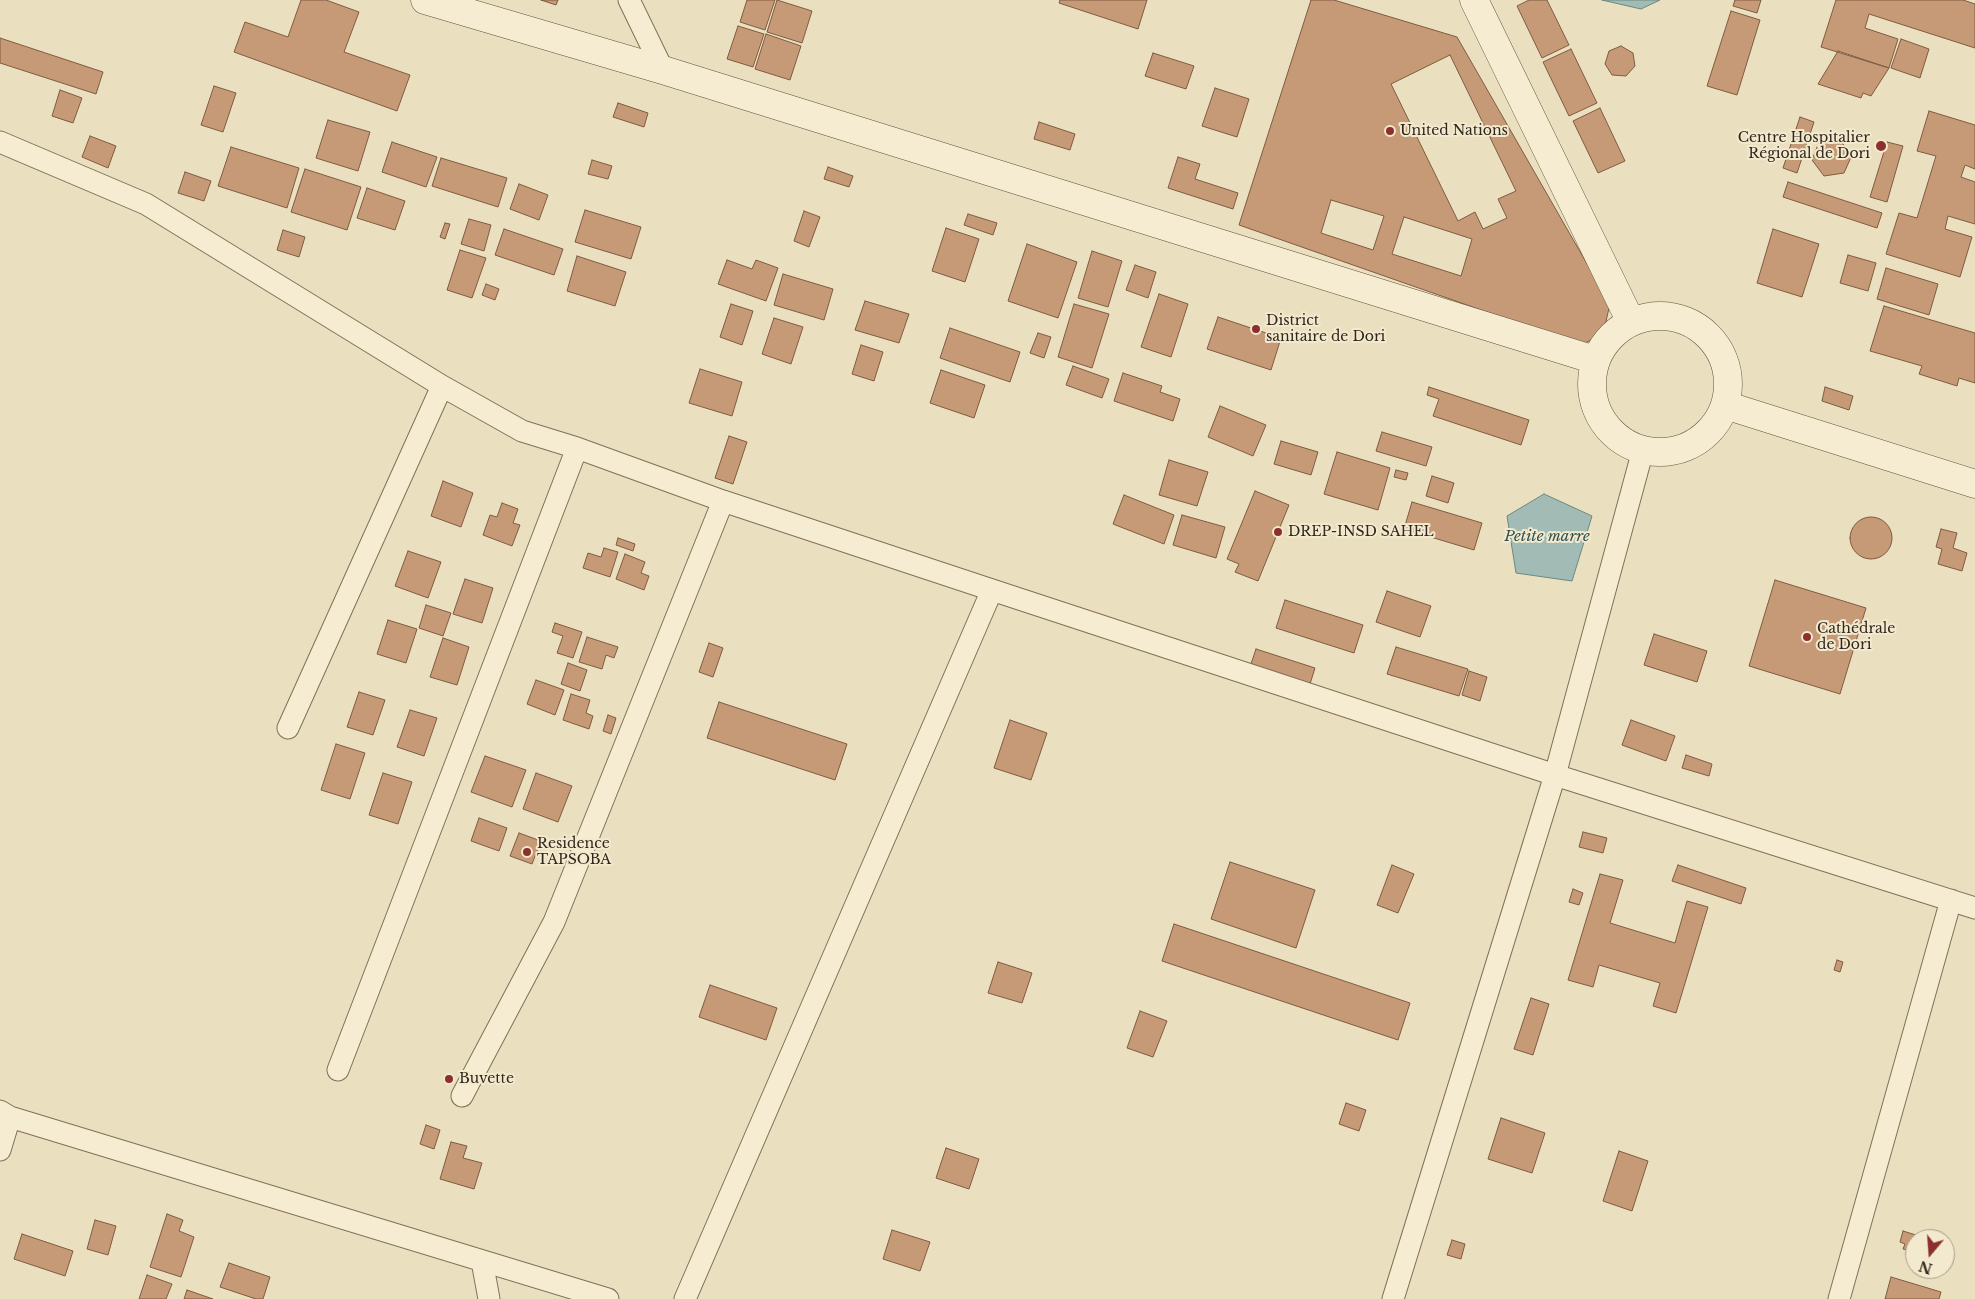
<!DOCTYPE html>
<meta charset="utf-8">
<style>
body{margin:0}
#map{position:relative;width:1975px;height:1299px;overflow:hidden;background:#eadfbf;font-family:"Libre Baskerville",serif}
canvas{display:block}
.north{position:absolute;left:1905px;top:1229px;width:50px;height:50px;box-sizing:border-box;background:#f2e9ce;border:1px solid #a59b87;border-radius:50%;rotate:198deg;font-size:14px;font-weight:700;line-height:20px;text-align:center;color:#32271c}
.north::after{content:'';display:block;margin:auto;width:18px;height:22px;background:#8c2f2d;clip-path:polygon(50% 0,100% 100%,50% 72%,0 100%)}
</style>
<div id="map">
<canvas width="1975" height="1299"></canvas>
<div class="north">N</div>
</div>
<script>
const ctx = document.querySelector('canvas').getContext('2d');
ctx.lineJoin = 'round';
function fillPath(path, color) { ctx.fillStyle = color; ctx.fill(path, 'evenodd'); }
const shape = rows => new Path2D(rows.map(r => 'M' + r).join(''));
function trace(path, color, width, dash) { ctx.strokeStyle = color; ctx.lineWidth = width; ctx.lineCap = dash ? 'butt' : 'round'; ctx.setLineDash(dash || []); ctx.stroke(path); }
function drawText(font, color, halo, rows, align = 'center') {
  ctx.font = font + ' "Libre Baskerville",serif'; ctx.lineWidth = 4; ctx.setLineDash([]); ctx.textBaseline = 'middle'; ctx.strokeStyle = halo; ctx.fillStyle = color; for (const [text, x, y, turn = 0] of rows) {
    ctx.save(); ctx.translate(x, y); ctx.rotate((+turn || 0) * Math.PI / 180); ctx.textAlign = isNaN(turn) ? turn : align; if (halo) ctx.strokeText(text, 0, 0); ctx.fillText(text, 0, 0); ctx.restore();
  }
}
const water = shape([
 [1602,0,1660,0,1641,9,1602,0],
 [1544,494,1592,516,1572,581,1516,573,1507,516,1544,494]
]);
fillPath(water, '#a2bcb5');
trace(water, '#6a8982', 1);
const building = shape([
 [301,0,326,0,359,12,344,52,410,75,397,111,234,52,245,22,288,37,301,0],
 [541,0,558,0,556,5,541,0],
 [747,0,775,0,765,30,740,22,747,0],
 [777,0,812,11,802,43,767,32,777,0],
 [1060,0,1147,0,1138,29,1059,3,1060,0],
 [1311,0,1334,0,1457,37,1610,304,1603,334,1581,345,1239,225,1311,0],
 [1529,0,1547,0,1569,45,1542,58,1517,6,1529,0],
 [1735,0,1761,0,1757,13,1733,6,1735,0],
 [1836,0,1963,0,1975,4,1975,48,1869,14,1865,28,1898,39,1889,68,1821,47,1836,0],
 [1731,11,1760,20,1737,95,1707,86,1731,11],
 [738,26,764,34,753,67,727,59,738,26],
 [766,34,801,46,790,80,755,69,766,34],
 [0,38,103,72,96,94,0,63,0,38],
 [1901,39,1929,49,1920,78,1891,68,1901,39],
 [1621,46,1633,53,1635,66,1626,76,1612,75,1605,64,1609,51,1621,46],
 [1571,49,1597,103,1569,116,1543,62,1571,49],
 [1838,51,1889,68,1871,96,1863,93,1861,98,1818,84,1838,51],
 [1153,53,1194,66,1186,89,1145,76,1153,53],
 [1450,55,1516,191,1498,199,1507,218,1483,229,1475,212,1458,221,1391,84,1450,55],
 [214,86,236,93,223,132,201,125,214,86],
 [1215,88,1249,99,1237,137,1202,126,1215,88],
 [60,90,82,98,73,123,52,116,60,90],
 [618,103,648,113,644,127,613,117,618,103],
 [1600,108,1625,161,1598,173,1573,121,1600,108],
 [1929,111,1975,125,1975,169,1965,165,1961,177,1975,182,1975,224,1948,216,1945,229,1972,237,1960,277,1886,254,1899,213,1917,218,1936,156,1917,151,1929,111],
 [1800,117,1814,122,1797,173,1783,168,1800,117],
 [328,120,370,132,358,171,316,158,328,120],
 [1039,122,1075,134,1070,150,1034,139,1039,122],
 [90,136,116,146,108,168,82,157,90,136],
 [1839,139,1852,155,1844,173,1824,176,1812,160,1819,142,1839,139],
 [392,142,437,157,426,187,382,172,392,142],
 [1887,142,1903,146,1887,202,1870,197,1887,142],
 [231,147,299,168,287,208,218,186,231,147],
 [1178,157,1200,164,1195,179,1238,193,1233,209,1168,188,1178,157],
 [441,158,507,178,498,207,432,186,441,158],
 [592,160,612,166,608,179,588,174,592,160],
 [828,167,853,176,849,187,824,179,828,167],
 [305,169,361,187,347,230,291,212,305,169],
 [185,172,211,181,204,201,178,193,185,172],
 [1788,182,1882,213,1877,228,1783,197,1788,182],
 [519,184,548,195,539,220,510,209,519,184],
 [367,188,405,201,395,230,357,218,367,188],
 [1331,200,1384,216,1373,250,1321,233,1331,200],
 [585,210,641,227,631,259,575,242,585,210],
 [804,211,820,217,809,247,794,241,804,211],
 [968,214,997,223,993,235,964,225,968,214],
 [1404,217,1472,239,1461,276,1392,254,1404,217],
 [469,219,491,225,484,251,461,244,469,219],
 [445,223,450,224,445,239,440,237,445,223],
 [946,228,979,239,965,282,932,271,946,228],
 [504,229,563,249,554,275,495,255,504,229],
 [1773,229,1819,244,1802,297,1757,283,1773,229],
 [283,230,305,237,299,257,277,250,283,230],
 [1027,244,1077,262,1058,318,1008,301,1027,244],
 [460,250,486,258,472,298,447,290,460,250],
 [1092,251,1122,261,1108,307,1078,298,1092,251],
 [1848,255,1876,263,1868,291,1840,283,1848,255],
 [577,256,626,272,615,306,567,291,577,256],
 [727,260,752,269,756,260,778,268,766,301,718,284,727,260],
 [1135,265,1156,272,1148,298,1126,290,1135,265],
 [1886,268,1938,284,1929,315,1877,299,1886,268],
 [783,274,833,289,824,320,774,305,783,274],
 [486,284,499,289,495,300,482,295,486,284],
 [1159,294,1188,304,1171,357,1141,347,1159,294],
 [865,301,909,314,899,343,855,330,865,301],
 [731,304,753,311,742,345,720,337,731,304],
 [1074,304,1109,314,1092,368,1058,357,1074,304],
 [1884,306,1975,333,1975,383,1959,378,1957,386,1919,374,1922,366,1870,351,1884,306],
 [1218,317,1281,338,1271,370,1207,349,1218,317],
 [774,318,803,327,791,364,762,354,774,318],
 [950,328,1020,352,1010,382,940,358,950,328],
 [1038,333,1051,337,1044,358,1030,353,1038,333],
 [861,345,883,352,874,381,852,374,861,345],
 [1073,366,1109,379,1102,398,1066,385,1073,366],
 [700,369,742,382,732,416,689,403,700,369],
 [941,370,985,385,974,418,930,403,941,370],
 [1123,373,1162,386,1160,392,1180,399,1173,421,1114,401,1123,373],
 [1429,387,1529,420,1521,445,1433,416,1439,399,1427,395,1429,387],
 [1825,387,1853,396,1849,410,1822,401,1825,387],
 [1220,406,1266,425,1253,456,1208,437,1220,406],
 [1382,432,1432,447,1426,466,1376,451,1382,432],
 [729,436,747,442,733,484,715,478,729,436],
 [1281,441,1318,452,1311,475,1274,464,1281,441],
 [1337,452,1390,468,1378,510,1324,494,1337,452],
 [1169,460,1208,472,1197,506,1159,495,1169,460],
 [1396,470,1408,473,1406,480,1394,477,1396,470],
 [1432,476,1454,483,1448,503,1426,496,1432,476],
 [443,481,473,493,461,527,431,516,443,481],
 [1255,491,1289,505,1258,581,1235,572,1239,564,1227,559,1255,491],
 [1124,495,1174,515,1164,544,1113,524,1124,495],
 [1412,502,1482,523,1474,550,1404,529,1412,502],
 [502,503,518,509,513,523,520,525,512,546,483,535,490,515,497,517,502,503],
 [1182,515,1225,527,1216,558,1173,545,1182,515],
 '1850 538a21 21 0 1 1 42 0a21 21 0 1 1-42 0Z',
 [1941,529,1957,533,1953,548,1967,553,1962,571,1938,564,1942,549,1936,547,1941,529],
 [618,538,635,544,633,551,616,545,618,538],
 [604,548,618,552,610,577,583,568,588,553,601,557,604,548],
 [408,551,441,562,428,598,395,586,408,551],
 [625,554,645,562,641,573,649,576,644,590,616,579,625,554],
 [465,579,493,588,482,623,453,614,465,579],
 [1775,580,1866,608,1840,694,1749,666,1775,580],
 [1387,591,1431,606,1420,637,1376,622,1387,591],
 [1285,600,1363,625,1354,653,1276,628,1285,600],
 [426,605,451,613,443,636,419,628,426,605],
 [388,620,417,629,406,663,377,654,388,620],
 [555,623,582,632,573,658,557,653,563,636,552,632,555,623],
 [1654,634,1707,651,1697,682,1644,665,1654,634],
 [587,637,618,647,614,658,606,655,602,669,579,662,587,637],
 [443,638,469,647,457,685,430,677,443,638],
 [709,643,723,648,713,677,699,672,709,643],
 [1396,647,1468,669,1459,696,1387,674,1396,647],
 [1256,649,1315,668,1310,684,1251,664,1256,649],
 [568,663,587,670,580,691,561,684,568,663],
 [1469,671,1487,677,1480,701,1462,695,1469,671],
 [536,680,564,690,555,715,527,704,536,680],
 [359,692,385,700,373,735,347,727,359,692],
 [571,694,590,700,586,713,593,716,589,729,563,720,571,694],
 [719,702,847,744,835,780,707,738,719,702],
 [410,710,437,718,424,756,397,747,410,710],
 [608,715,616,718,611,734,603,731,608,715],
 [1010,720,1047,733,1031,780,994,768,1010,720],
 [1631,720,1675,736,1666,761,1622,745,1631,720],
 [336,744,365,753,350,799,321,790,336,744],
 [1686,755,1712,764,1709,776,1682,768,1686,755],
 [485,756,526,770,512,807,471,792,485,756],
 [383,773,412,782,398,824,369,815,383,773],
 [536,773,572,786,558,822,523,809,536,773],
 [479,818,507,828,499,851,471,841,479,818],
 [1583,832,1607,838,1603,853,1579,847,1583,832],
 [519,833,541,841,532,864,510,856,519,833],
 [1230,862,1315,890,1296,948,1211,919,1230,862],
 [1392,865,1414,874,1398,913,1377,905,1392,865],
 [1678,865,1746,888,1741,904,1672,881,1678,865],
 [1600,874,1623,880,1610,923,1675,943,1687,901,1708,907,1676,1013,1653,1006,1660,983,1599,965,1593,987,1568,980,1600,874],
 [1573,889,1583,893,1579,905,1569,902,1573,889],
 [1174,924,1410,1003,1398,1040,1162,961,1174,924],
 [1837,960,1843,962,1840,972,1834,970,1837,960],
 [998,962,1032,973,1022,1003,988,993,998,962],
 [710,985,777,1008,766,1040,699,1017,710,985],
 [1531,998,1549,1004,1533,1055,1514,1049,1531,998],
 [1140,1011,1167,1021,1153,1057,1127,1048,1140,1011],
 [1346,1103,1366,1110,1359,1131,1339,1124,1346,1103],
 [1501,1118,1545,1133,1532,1173,1488,1159,1501,1118],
 [426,1125,440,1130,434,1149,420,1144,426,1125],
 [451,1142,467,1146,463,1158,482,1163,474,1189,440,1179,451,1142],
 [946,1148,979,1159,969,1189,936,1178,946,1148],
 [1619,1151,1648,1161,1632,1211,1603,1201,1619,1151],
 [167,1214,183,1220,179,1231,194,1237,181,1277,150,1267,167,1214],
 [95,1220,116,1226,108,1255,87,1249,95,1220],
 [892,1230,930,1242,920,1271,883,1259,892,1230],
 [1903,1231,1916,1235,1911,1251,1903,1249,1905,1244,1900,1242,1903,1231],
 [22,1234,73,1251,65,1276,14,1259,22,1234],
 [1452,1240,1465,1244,1461,1259,1447,1255,1452,1240],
 [229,1263,270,1277,263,1299,256,1299,220,1287,229,1263],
 [147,1275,172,1284,166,1299,139,1299,147,1275],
 [1891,1277,1941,1292,1939,1299,1885,1299,1891,1277],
 [187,1290,213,1299,184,1299,187,1290]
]);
fillPath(building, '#c69a77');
trace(building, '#7f5b40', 1);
const minor = shape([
 [629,0,663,70],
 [0,142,146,204,442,386,522,431,577,448,723,501,992,590,1555,775,1975,908],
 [288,728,442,386],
 [338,1070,577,448],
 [462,1096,554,922,723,501],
 [0,1111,10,1117,608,1299],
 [0,1150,10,1117],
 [482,1261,489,1299],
 [685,1299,992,590],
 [1393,1299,1555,775,1643,450],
 [1839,1299,1951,900]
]);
const secondary = shape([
 [425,0,663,70,1595,360],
 [1474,0,1631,322],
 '1592 384a68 68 0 1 1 136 0a68 68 0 1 1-136 0Z',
 [1725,405,1975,484]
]);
trace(minor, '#817058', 23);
trace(secondary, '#63513c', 29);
trace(minor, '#f6ecd1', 21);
trace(secondary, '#f6ecd1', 28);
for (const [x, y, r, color] of [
 [1390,131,5,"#8c2f2d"],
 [1881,146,6,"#8c2f2d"],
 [1256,329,5,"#8c2f2d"],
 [1278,532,5,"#8c2f2d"],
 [1807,637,5,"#8c2f2d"],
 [527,852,5,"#8c2f2d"],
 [449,1079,5,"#8c2f2d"]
]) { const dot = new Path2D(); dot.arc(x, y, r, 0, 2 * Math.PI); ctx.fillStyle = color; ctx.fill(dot); trace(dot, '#f2e9ce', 2); }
drawText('14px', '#32271c', '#f2e9ce', [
 ["United Nations",1400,131],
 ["Centre Hospitalier",1870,138,"right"],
 ["Régional de Dori",1870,154,"right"],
 ["District",1266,321],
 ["sanitaire de Dori",1266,337],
 ["DREP-INSD SAHEL",1288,532],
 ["Cathédrale",1817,629],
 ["de Dori",1817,645],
 ["Residence",537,844],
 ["TAPSOBA",537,860],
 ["Buvette",459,1079]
], 'left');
drawText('italic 15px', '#2c5150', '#f2e9ce', [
 ["Petite marre",1547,537]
]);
</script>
